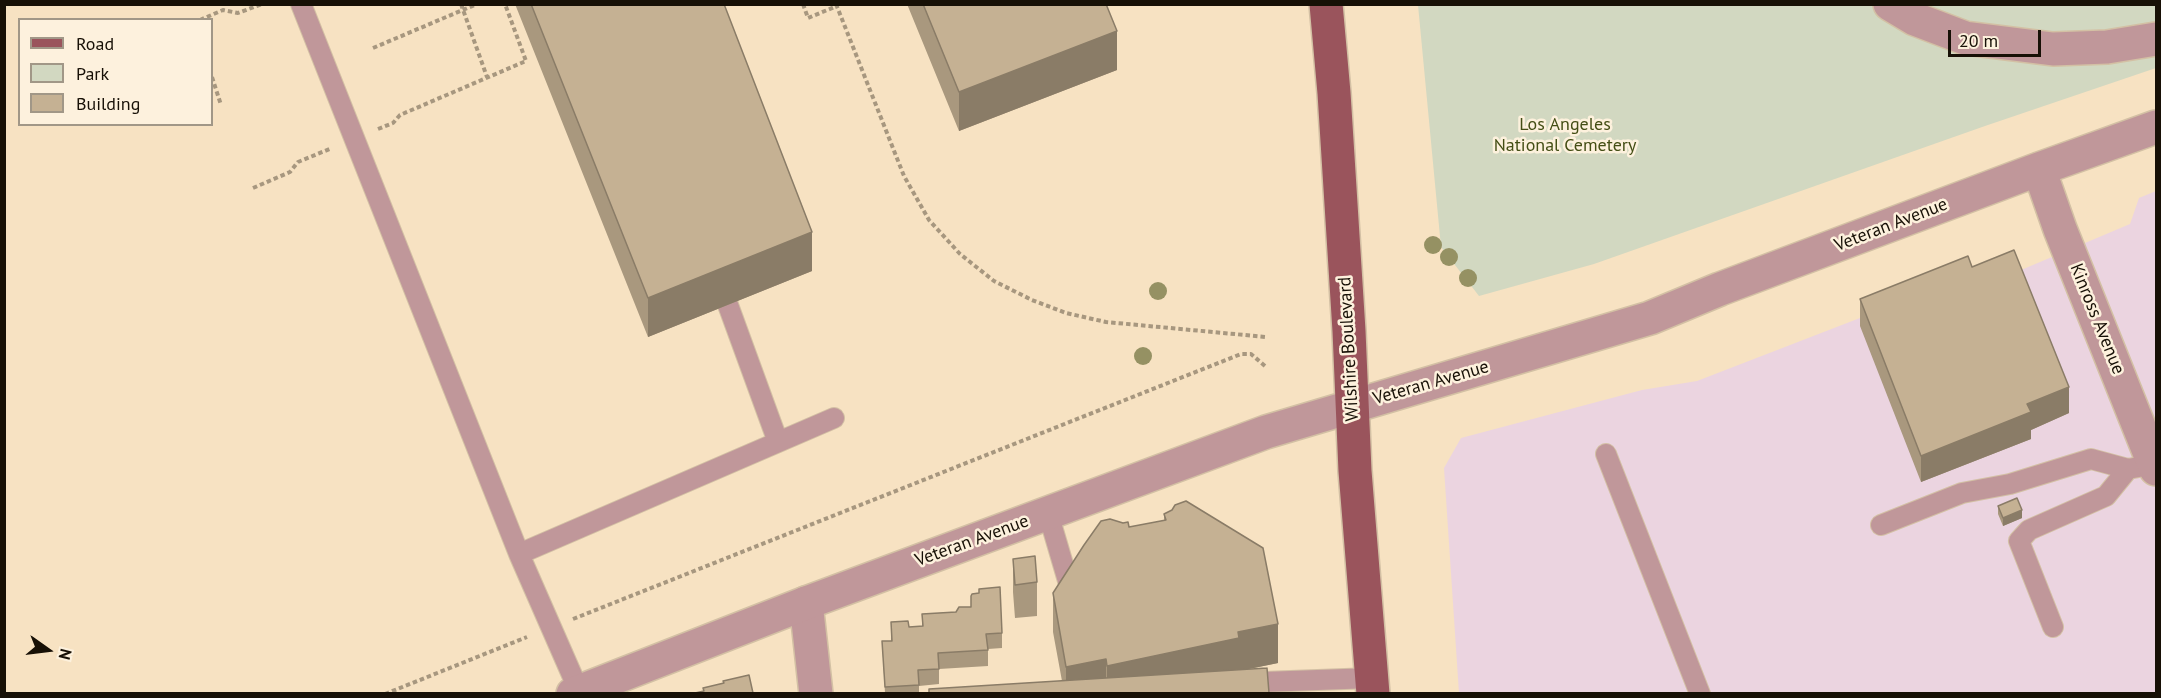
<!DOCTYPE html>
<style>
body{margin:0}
#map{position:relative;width:2161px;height:698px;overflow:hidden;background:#f7e2c2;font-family:"PT Sans",sans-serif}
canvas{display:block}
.frame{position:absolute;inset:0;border:6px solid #171006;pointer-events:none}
.legend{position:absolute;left:18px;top:18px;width:195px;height:108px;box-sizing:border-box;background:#fdf1dd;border:2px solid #a19787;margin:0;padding:8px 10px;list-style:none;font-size:18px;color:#171006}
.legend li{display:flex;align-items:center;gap:12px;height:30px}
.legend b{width:30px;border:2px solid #a19787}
.north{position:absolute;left:18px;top:620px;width:60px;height:60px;-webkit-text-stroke:4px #fdf1dd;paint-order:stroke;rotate:104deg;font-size:16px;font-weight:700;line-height:24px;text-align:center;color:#171006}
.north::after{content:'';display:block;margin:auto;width:21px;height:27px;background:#171006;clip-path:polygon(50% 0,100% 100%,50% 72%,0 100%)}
.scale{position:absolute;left:1948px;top:30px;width:93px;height:27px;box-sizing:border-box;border:3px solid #171006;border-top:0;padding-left:8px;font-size:18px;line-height:21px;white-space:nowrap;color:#171006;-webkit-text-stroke:4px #fdf1dd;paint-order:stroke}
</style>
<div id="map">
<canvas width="2161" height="698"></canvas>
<div class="frame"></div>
<ul class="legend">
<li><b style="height:8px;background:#9a545c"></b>Road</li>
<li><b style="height:16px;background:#d2d8c1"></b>Park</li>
<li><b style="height:16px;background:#c5b193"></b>Building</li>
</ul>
<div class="north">N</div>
<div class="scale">20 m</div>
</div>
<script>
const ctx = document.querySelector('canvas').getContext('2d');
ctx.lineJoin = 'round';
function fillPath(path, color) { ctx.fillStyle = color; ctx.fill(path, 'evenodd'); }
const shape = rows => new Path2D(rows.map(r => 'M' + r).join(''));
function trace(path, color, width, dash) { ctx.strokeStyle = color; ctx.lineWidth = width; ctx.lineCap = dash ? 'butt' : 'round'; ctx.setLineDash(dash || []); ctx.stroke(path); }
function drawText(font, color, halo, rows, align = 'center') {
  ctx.font = font + ' "PT Sans",sans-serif'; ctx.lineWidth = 5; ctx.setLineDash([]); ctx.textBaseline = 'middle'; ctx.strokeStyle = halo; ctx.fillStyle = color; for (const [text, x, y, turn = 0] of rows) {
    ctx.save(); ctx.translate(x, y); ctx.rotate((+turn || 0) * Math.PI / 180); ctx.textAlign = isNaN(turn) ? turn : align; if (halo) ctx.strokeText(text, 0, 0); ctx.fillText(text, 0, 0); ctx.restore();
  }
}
fillPath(shape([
 [2156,191,2156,693,1459,693,1444,468,1461,438,1642,390,1697,381,1997,265,2014,273,2130,224,2139,198]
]), '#ebd4e0');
fillPath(shape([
 [1418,5,2156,5,2156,68,1985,126,1594,264,1479,296,1441,247]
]), '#d2d8c1');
const service = shape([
 [301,4,519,554,579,691],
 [728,305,778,442],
 [1606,454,1700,694],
 [1048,513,1073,598],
 [1881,525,1962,493,2010,484,2091,459,2128,469,2155,464],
 [519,554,834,418],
 [2053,627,2019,541,2029,530,2106,496,2128,469],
 [1218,694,1263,682,1372,678]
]);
const minor = shape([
 [1890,4,1915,19,1965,38,2053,49,2107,47,2156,39],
 [806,603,816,694]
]);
const tertiary = shape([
 [2039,169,2060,229,2156,469],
 [573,694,806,603,1266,432,1650,318,1720,289,2039,169,2156,127]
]);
const primary = shape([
 [1326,4,1334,93,1349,331,1355,471,1373,694]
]);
trace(service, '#d3c0a4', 22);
trace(minor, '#d3c0a4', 36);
trace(tertiary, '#d3c0a4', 36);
trace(primary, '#d3c0a4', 36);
trace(shape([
 [461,4,487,77],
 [803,4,808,18,837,6],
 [836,4,904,176,929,220,960,254,994,281,1032,300,1066,313,1106,322,1266,337],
 [200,20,223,10,238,13,262,4],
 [373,48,477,4],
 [212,77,221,105],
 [378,129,393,123,400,115,526,61,505,4],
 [253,188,290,172,298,162,332,148],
 [573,619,1241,354,1251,354,1265,366],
 [385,694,527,637]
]), '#a7977f', 4, [4.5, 3]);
trace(service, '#c0979a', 20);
trace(minor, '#c0979a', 33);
trace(tertiary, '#c0979a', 33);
trace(primary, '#9a545c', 33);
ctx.fillStyle = '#959163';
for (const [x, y] of [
 [1433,245],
 [1449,257],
 [1468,278],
 [1158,291],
 [1143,356]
]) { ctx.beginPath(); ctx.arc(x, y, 9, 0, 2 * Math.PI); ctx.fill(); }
fillPath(shape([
 [515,4,724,4,812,271,648,337],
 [907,4,1106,4,1117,70,959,131],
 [1860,299,2069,413,2031,430,2031,439,1921,482,1860,326],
 [1998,506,2022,518,2003,526,1998,514],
 [1164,514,1278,663,1249,669,1062,681,1053,632,1053,593,1129,527,1164,521],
 [1013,559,1037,582,1037,616,1015,618,1013,592],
 [956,612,1002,633,1002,648,988,649,988,666,939,669,939,684,919,686,919,693,885,693,882,641,891,641,891,622,909,627,922,626,922,614]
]), '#a9987e');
fillPath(shape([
 [1117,31,1117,70,959,131,959,92],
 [812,232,812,271,648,337,648,298],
 [2069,387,2069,413,2031,430,2031,439,1921,482,1921,456,2027,404],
 [2022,510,2022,518,2003,526,2003,518],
 [1278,624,1278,663,1239,671,1107,693,1107,666,1238,632],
 [1106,659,1106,693,1066,693,1066,667]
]), '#8a7c67');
const building = shape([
 [531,4,724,4,812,232,648,298,531,4],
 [923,4,1106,4,1117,31,959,92,923,4],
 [2014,250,2069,387,2027,404,2031,412,1921,456,1860,299,1968,256,1972,267,2014,250],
 [2017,498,2022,510,2003,518,1998,506,2017,498],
 [1186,501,1263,548,1278,624,1238,632,1239,638,1107,666,1106,659,1066,667,1053,593,1084,545,1101,521,1110,519,1123,523,1128,522,1129,527,1166,520,1164,514,1172,510,1175,505,1186,501],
 [1035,556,1037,582,1015,585,1013,559,1035,556],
 [1000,587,1002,633,986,634,988,650,938,653,939,669,918,670,919,685,885,687,882,641,892,641,891,622,908,621,909,627,923,626,922,614,956,612,959,607,971,607,971,596,972,594,979,593,979,589,1000,587],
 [1267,668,1269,693,929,693,929,689,1267,668],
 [749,675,753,693,695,693,704,691,703,688,724,683,723,681,749,675]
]);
fillPath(building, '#c5b193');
trace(building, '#8a7c67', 1.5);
drawText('18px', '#444e15', '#fdf1dd', [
 ["Los Angeles",1565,125],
 ["National Cemetery",1565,146]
]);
drawText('18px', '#171006', '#fdf1dd', [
 ["Veteran Avenue",1891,225,-21],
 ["Kinross Avenue",2097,319,68],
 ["Wilshire Boulevard",1349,349,-93],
 ["Veteran Avenue",1431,383,-16],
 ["Veteran Avenue",972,541,-20]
]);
</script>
